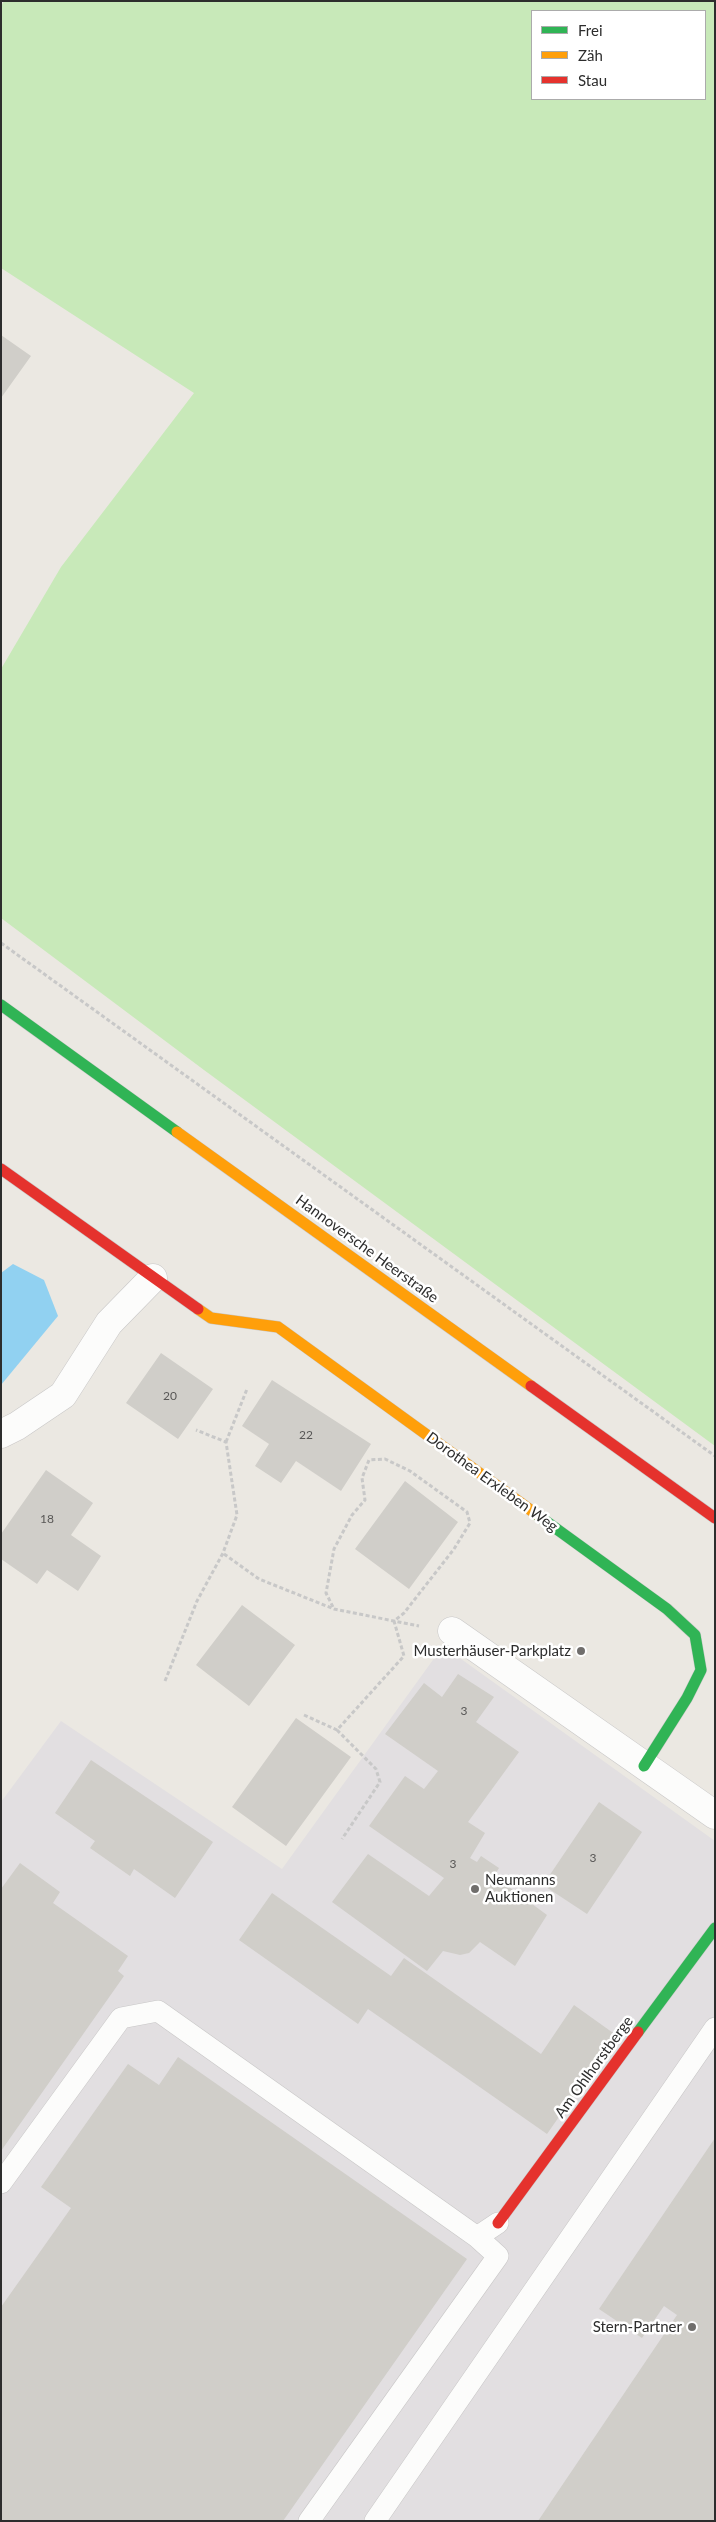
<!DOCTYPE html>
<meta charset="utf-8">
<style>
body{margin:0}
#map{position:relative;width:716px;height:2522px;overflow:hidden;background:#ebe8e2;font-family:Lato,sans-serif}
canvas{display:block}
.frame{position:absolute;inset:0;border:2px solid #2d2d2d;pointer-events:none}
.legend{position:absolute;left:531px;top:10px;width:175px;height:90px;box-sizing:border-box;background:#fff;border:1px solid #ababab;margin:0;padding:6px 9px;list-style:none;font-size:15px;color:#2d2d2d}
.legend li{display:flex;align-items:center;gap:10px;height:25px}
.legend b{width:25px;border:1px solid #ababab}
</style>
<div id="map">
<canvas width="716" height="2522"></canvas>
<div class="frame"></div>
<ul class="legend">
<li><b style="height:6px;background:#30b455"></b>Frei</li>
<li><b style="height:6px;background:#ff9f0a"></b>Zäh</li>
<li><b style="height:6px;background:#e5322d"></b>Stau</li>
</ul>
</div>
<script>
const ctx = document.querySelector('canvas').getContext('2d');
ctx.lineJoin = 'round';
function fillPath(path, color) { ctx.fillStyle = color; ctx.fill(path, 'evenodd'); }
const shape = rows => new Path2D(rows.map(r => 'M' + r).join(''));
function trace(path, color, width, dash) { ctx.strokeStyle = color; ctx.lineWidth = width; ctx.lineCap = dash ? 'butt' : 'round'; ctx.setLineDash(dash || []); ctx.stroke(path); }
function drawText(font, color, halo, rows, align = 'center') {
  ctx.font = font + ' Lato,sans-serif'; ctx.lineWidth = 5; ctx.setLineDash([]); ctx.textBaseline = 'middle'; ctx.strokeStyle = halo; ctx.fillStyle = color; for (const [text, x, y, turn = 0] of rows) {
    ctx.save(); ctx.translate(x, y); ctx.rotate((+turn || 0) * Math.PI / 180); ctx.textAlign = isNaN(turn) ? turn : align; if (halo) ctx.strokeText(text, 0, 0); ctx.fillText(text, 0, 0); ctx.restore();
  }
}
fillPath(shape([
 [443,1646,715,1841,715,2521,1,2521,1,1802,61,1721,282,1869]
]), '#e2dfe1');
fillPath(shape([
 [4,1,715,1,715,1446,204,1070,1,918,1,669,61,567,194,393,1,268,1,6],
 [532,11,705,11,705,99,532,99]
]), '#c8e9b9');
fillPath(shape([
 [13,1264,44,1280,58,1316,1,1385,1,1273]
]), '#91d1f1');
fillPath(shape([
 [1,335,31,356,1,398],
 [161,1353,213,1389,178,1439,126,1403],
 [272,1380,371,1444,341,1491,296,1461,281,1483,255,1466,269,1444,242,1426],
 [46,1470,93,1503,71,1535,101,1556,78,1591,47,1570,37,1584,1,1559,1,1534],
 [405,1481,458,1522,409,1589,355,1549],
 [242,1605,295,1645,249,1706,196,1665],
 [458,1674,494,1697,476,1722,519,1752,468,1822,485,1833,470,1858,477,1862,481,1856,499,1868,494,1876,547,1915,515,1966,480,1942,469,1953,460,1955,443,1951,427,1971,332,1902,368,1854,429,1896,444,1878,369,1826,405,1776,424,1789,438,1771,385,1734,424,1683,442,1697],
 [296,1718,351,1757,286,1846,232,1807],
 [91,1760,213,1842,175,1898,134,1869,130,1876,90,1848,95,1841,55,1813],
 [599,1802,642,1832,587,1914,543,1885],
 [20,1863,60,1892,53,1903,128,1956,118,1971,124,1976,1,2151,1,1889],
 [272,1893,391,1976,404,1958,541,2054,574,2005,616,2035,547,2134,368,2009,358,2024,239,1940],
 [178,2057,467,2259,283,2521,1,2521,1,2307,71,2208,41,2187,128,2064,159,2085],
 [715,2138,715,2521,538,2521,677,2315,664,2306,642,2338,599,2309]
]), '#d0cec9');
const lane = shape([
 [1,2183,121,2018,158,2011,477,2237,498,2223],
 [309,2521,498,2256,477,2237],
 [375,2521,715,2028]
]);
const street = shape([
 [1,1434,17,1426,63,1395,109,1323,153,1278],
 [452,1631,715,1815]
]);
const fast = shape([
 [1,1005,177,1132],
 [536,1514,667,1609,695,1635,701,1670,687,1698,644,1766],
 [638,2032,715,1928]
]);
const slow = shape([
 [177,1132,531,1386],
 [198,1309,211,1318,278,1327,536,1514]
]);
const jam = shape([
 [1,1169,198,1309],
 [531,1386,715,1518],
 [498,2223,638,2032]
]);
trace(lane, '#c8c7c7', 22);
trace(street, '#c8c7c7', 29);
trace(fast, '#c8c7c7', 12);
trace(slow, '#c8c7c7', 12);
trace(jam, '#c8c7c7', 12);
trace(shape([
 [1,943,715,1456],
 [226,1442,247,1389],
 [224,1554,259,1579,334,1609,419,1626],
 [165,1681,197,1601,223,1553,237,1515,226,1442,196,1430],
 [304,1715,337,1730,404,1656,394,1621,404,1613,454,1549,470,1523,467,1512,410,1471,385,1459,369,1460,362,1478,365,1500,352,1515,334,1549,326,1593,334,1609],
 [337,1730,376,1769,380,1782,342,1839]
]), '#c8c8c8', 3, [4, 2.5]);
trace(lane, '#fcfcfb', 21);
trace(street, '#fcfcfb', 28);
trace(fast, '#30b455', 11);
trace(slow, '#ff9f0a', 11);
trace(jam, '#e5322d', 11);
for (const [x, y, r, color] of [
 [581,1651,5,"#706e6c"],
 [475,1889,5,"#706e6c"],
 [692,2327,5,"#706e6c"]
]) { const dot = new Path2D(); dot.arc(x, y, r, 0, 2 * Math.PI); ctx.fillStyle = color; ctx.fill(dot); trace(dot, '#fff', 2); }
drawText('12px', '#585756', null, [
 ["20",170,1396],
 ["22",306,1435],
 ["18",47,1519],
 ["3",464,1711],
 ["3",593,1858],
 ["3",453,1864]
]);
drawText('15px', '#2d2d2d', '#fff', [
 ["Hannoversche Heerstraße",367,1249,36],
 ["Dorothea Erxleben Weg",492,1482,36],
 ["Am Ohlhorstberge",594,2067,-54]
]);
drawText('15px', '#2d2d2d', '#fff', [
 ["Musterhäuser-Parkplatz",571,1651],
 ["Neumanns",485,1880,"left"],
 ["Auktionen",485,1897,"left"],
 ["Stern-Partner",682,2327]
], 'right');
</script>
